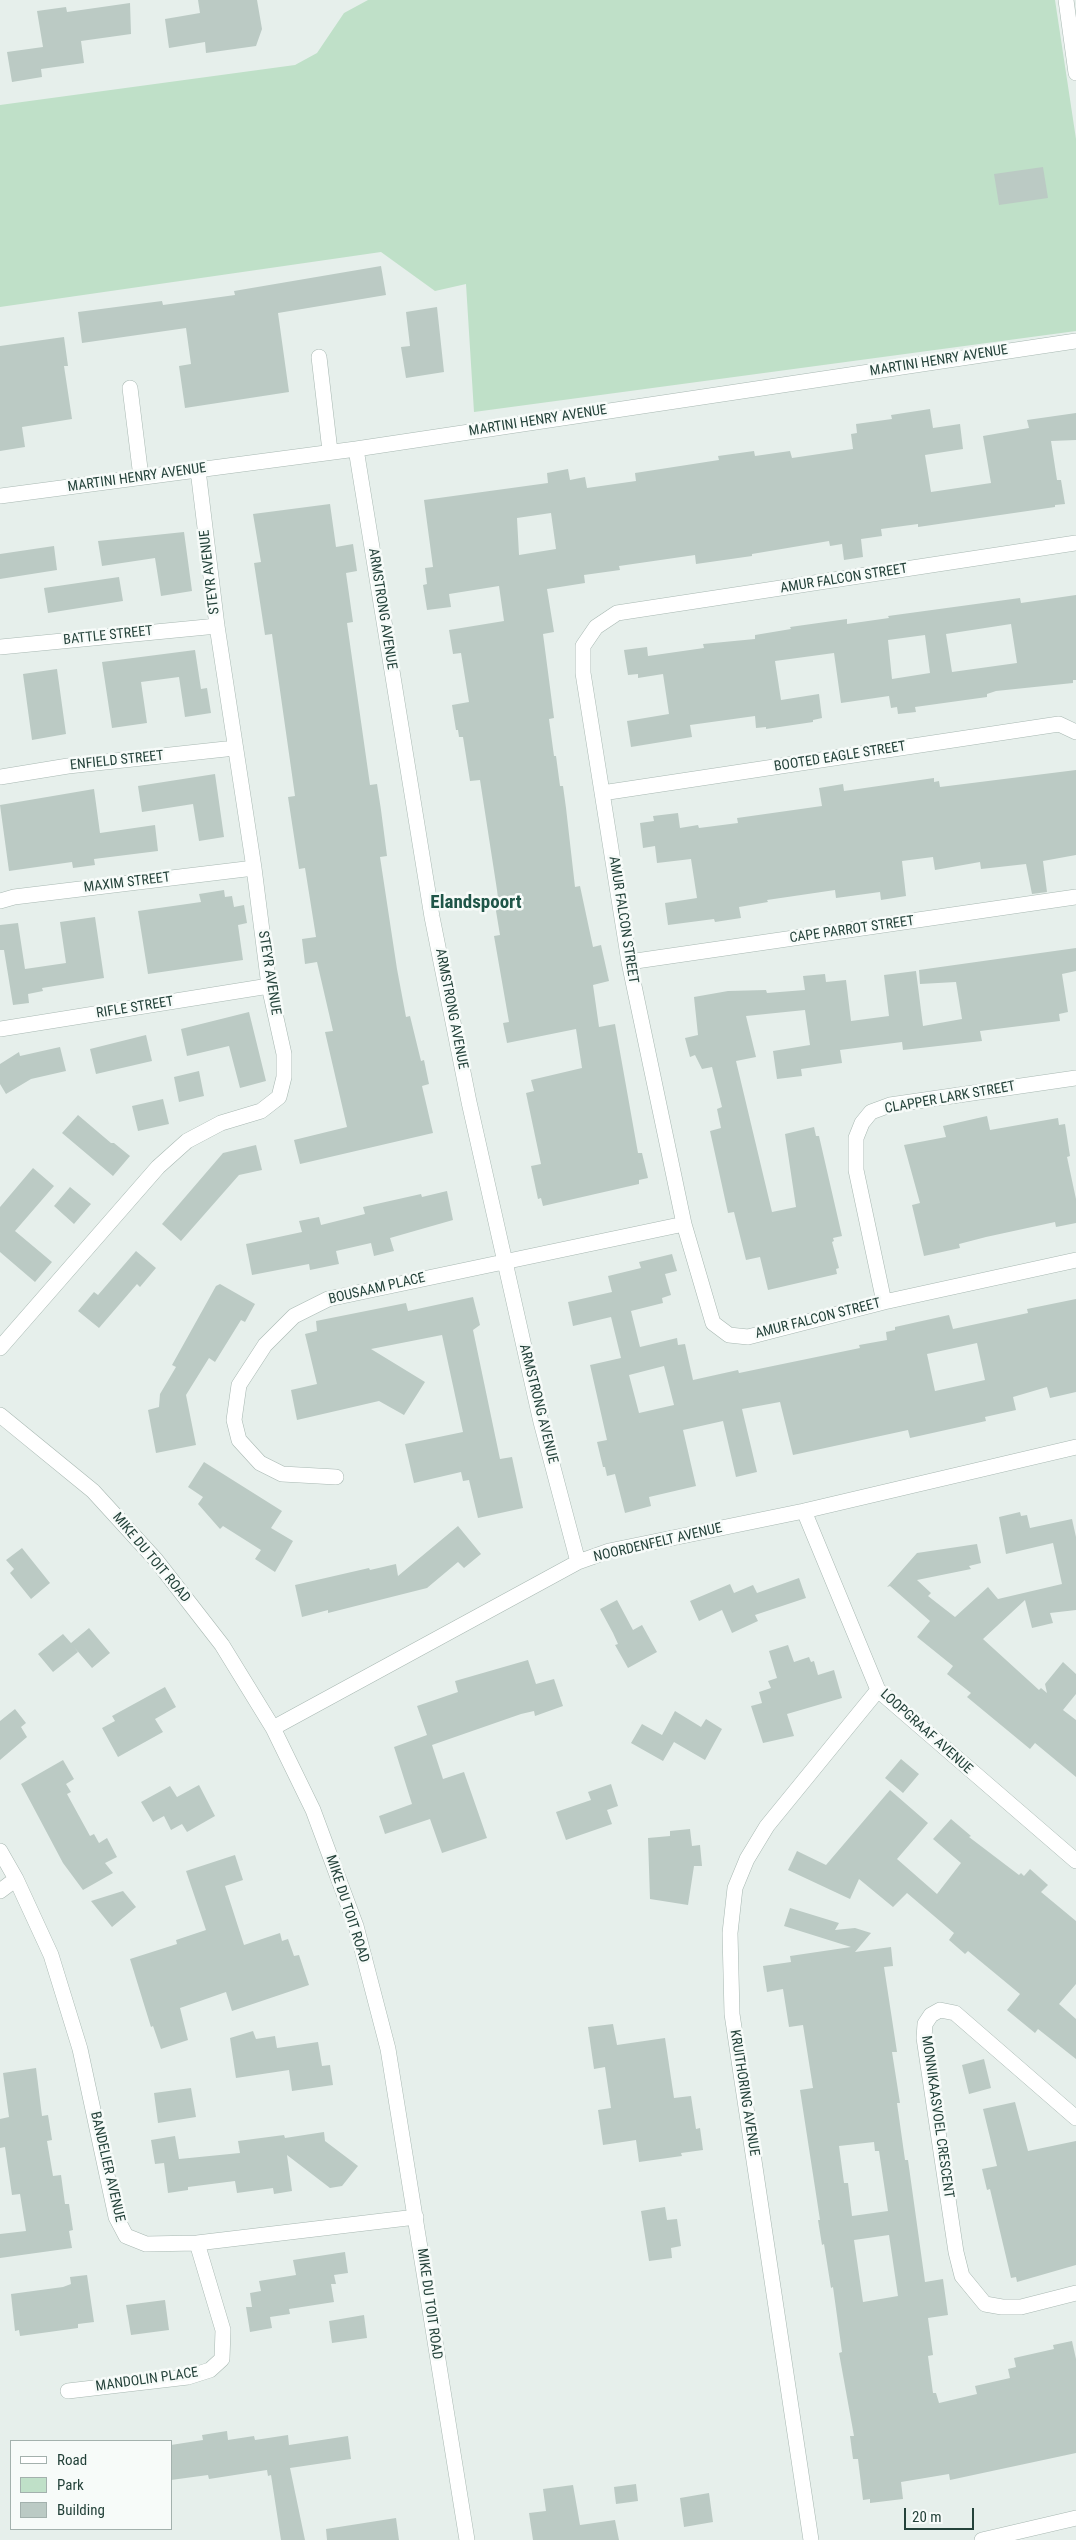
<!DOCTYPE html>
<style>
body{margin:0}
#map{position:relative;width:1076px;height:2540px;overflow:hidden;background:#e6efeb;font-family:"Roboto Condensed",sans-serif}
canvas{display:block}
.legend{position:absolute;left:10px;top:2440px;width:162px;height:90px;box-sizing:border-box;background:#f7fbf9;border:1px solid #a3b1ad;margin:0;padding:6px 9px;list-style:none;font-size:15px;color:#24423a}
.legend li{display:flex;align-items:center;gap:10px;height:25px}
.legend b{width:25px;border:1px solid #a3b1ad}
.scale{position:absolute;left:904px;top:2508px;width:70px;height:22px;box-sizing:border-box;border:2px solid #24423a;border-top:0;padding-left:6px;font-size:15px;line-height:18px;white-space:nowrap;color:#24423a;-webkit-text-stroke:4px #f7fbf9;paint-order:stroke}
</style>
<div id="map">
<canvas width="1076" height="2540"></canvas>
<ul class="legend">
<li><b style="height:6px;background:#fff"></b>Road</li>
<li><b style="height:14px;background:#bfe0c8"></b>Park</li>
<li><b style="height:14px;background:#bbcac4"></b>Building</li>
</ul>
<div class="scale">20 m</div>
</div>
<script>
const ctx = document.querySelector('canvas').getContext('2d');
ctx.lineJoin = 'round';
function fillPath(path, color) { ctx.fillStyle = color; ctx.fill(path, 'evenodd'); }
const shape = rows => new Path2D(rows.map(r => 'M' + r).join(''));
function trace(path, color, width, dash) { ctx.strokeStyle = color; ctx.lineWidth = width; ctx.lineCap = dash ? 'butt' : 'round'; ctx.setLineDash(dash || []); ctx.stroke(path); }
function drawText(font, color, halo, rows, align = 'center') {
  ctx.font = font + ' "Roboto Condensed",sans-serif'; ctx.lineWidth = 5; ctx.setLineDash([]); ctx.textBaseline = 'middle'; ctx.strokeStyle = halo; ctx.fillStyle = color; for (const [text, x, y, turn = 0] of rows) {
    ctx.save(); ctx.translate(x, y); ctx.rotate((+turn || 0) * Math.PI / 180); ctx.textAlign = isNaN(turn) ? turn : align; if (halo) ctx.strokeText(text, 0, 0); ctx.fillText(text, 0, 0); ctx.restore();
  }
}
fillPath(shape([
 [368,0,1055,0,1076,139,1076,331,474,412,466,284,435,291,381,252,0,307,0,105,295,65,317,53,344,13]
]), '#bfe0c8');
fillPath(shape([
 [198,0,257,0,262,29,256,46,206,53,205,42,169,48,165,19,200,13],
 [130,3,131,34,81,41,84,63,41,69,42,77,12,82,7,52,43,47,37,11,66,7,67,12],
 [1043,167,1048,198,999,205,994,174],
 [381,266,386,295,278,313,289,392,185,408,179,366,191,364,186,328,82,343,78,312,162,301,163,305,235,295,234,291],
 [437,307,444,372,406,378,401,347,410,346,406,312],
 [64,337,68,366,64,366,72,419,22,427,25,447,0,451,0,346],
 [930,409,933,428,960,424,963,449,925,455,931,492,991,483,983,436,1029,428,1027,420,1076,413,1076,440,1051,441,1057,480,1061,480,1065,504,1055,505,1055,507,918,527,918,524,881,529,882,536,861,539,863,557,844,560,842,544,830,546,829,541,752,554,752,556,696,564,695,555,619,566,620,570,584,575,585,583,547,589,554,632,543,634,554,718,549,719,554,756,556,756,560,786,563,786,566,808,575,887,580,886,593,947,601,945,609,981,593,985,599,1027,615,1024,638,1153,642,1153,648,1178,639,1180,639,1184,543,1206,541,1198,538,1199,531,1166,541,1164,526,1093,534,1091,531,1080,582,1068,576,1029,507,1043,503,1023,509,1022,494,936,500,935,494,899,498,898,497,890,480,780,470,781,463,737,459,737,458,730,456,730,452,705,469,702,461,653,453,654,449,630,504,621,499,586,449,594,451,607,427,610,423,585,427,584,425,568,433,567,424,500,548,483,547,473,568,469,570,480,585,477,587,488,636,481,635,473,719,460,718,456,754,451,755,456,790,451,792,458,853,449,851,434,857,433,856,424,892,419,891,415],
 [551,513,556,549,519,555,517,518],
 [330,504,336,547,353,544,357,571,346,573,353,622,347,623,370,785,377,784,381,810,387,856,380,857,397,969,406,1017,410,1016,421,1061,424,1060,429,1084,422,1086,433,1133,300,1164,294,1140,347,1127,325,1032,333,1031,317,962,305,964,302,939,316,937,305,868,299,869,288,797,295,796,272,634,265,635,254,563,261,562,253,514],
 [184,532,192,591,161,596,155,558,102,566,98,541],
 [54,546,57,570,0,579,0,554],
 [119,577,123,601,48,613,44,588],
 [1076,595,1076,680,1073,680,1073,683,996,691,987,694,987,697,915,707,916,712,898,714,897,707,891,708,889,696,841,703,834,653,775,661,781,700,819,694,822,718,813,720,813,722,766,729,766,727,756,728,755,716,690,725,692,737,631,747,627,721,669,714,663,674,638,678,638,674,628,675,624,650,647,647,648,656,704,648,703,644,755,639,755,635,791,629,790,627,847,619,847,624,889,618,888,616,1020,598,1021,603],
 [1011,624,1017,663,952,672,946,634],
 [925,635,930,673,892,679,888,640],
 [195,650,201,689,207,688,211,713,185,717,179,677,141,682,147,723,112,728,102,662],
 [57,669,66,734,32,740,23,674],
 [1076,770,1076,855,1043,861,1047,892,1032,894,1026,864,981,869,980,862,935,870,933,857,902,861,906,896,881,900,880,892,836,898,835,890,767,900,768,902,739,907,741,918,715,922,714,919,668,925,665,903,697,898,691,859,657,863,655,846,643,848,640,823,654,821,653,816,678,813,680,828,698,825,699,828,738,823,737,818,822,806,819,788,843,784,844,791,934,778,934,782,939,781,940,787],
 [215,774,224,837,199,841,193,804,142,812,138,786],
 [94,789,100,833,155,825,158,851,94,859,95,865,73,868,72,862,9,871,0,805],
 [224,890,225,897,232,896,234,907,244,905,247,923,238,925,243,960,148,974,138,911,201,902,199,894],
 [95,917,104,978,42,988,43,991,28,994,29,1003,13,1005,4,950,0,950,0,925,18,923,25,969,66,963,60,922],
 [1076,948,1076,971,1062,974,1068,1012,1059,1014,1060,1021,980,1031,982,1041,903,1050,902,1042,840,1050,842,1063,801,1069,802,1076,777,1079,773,1051,810,1045,805,1010,746,1016,756,1057,736,1061,772,1212,796,1207,785,1134,814,1127,816,1136,819,1136,842,1236,833,1238,834,1241,832,1242,839,1268,836,1269,837,1274,768,1290,760,1257,746,1260,734,1212,728,1213,710,1131,721,1128,717,1109,722,1107,712,1067,702,1069,695,1055,690,1057,685,1038,698,1035,694,997,728,991,766,990,767,993,805,990,803,976,825,974,826,982,846,980,851,1021,889,1016,884,975,916,971,923,1026,962,1019,956,982,920,984,919,970],
 [249,1012,266,1081,240,1088,229,1046,187,1056,181,1029],
 [146,1035,152,1061,96,1074,90,1049],
 [60,1047,66,1071,31,1079,6,1094,0,1084,0,1064,19,1052,20,1056],
 [199,1071,204,1096,179,1102,174,1077],
 [163,1099,169,1124,138,1131,132,1106],
 [78,1115,111,1143,114,1143,130,1156,113,1176,62,1133],
 [987,1116,990,1130,1058,1118,1059,1125,1065,1124,1070,1156,1067,1157,1076,1199,1076,1223,1056,1227,1055,1222,986,1237,959,1244,960,1248,924,1256,912,1205,920,1203,904,1145,946,1137,943,1126],
 [256,1145,262,1170,239,1175,181,1241,162,1224,223,1153],
 [33,1168,54,1186,15,1231,52,1262,35,1282,0,1252,0,1207],
 [70,1187,91,1204,74,1224,54,1206],
 [447,1191,453,1220,390,1238,394,1251,374,1256,371,1243,336,1251,339,1264,310,1270,309,1264,252,1275,246,1244,302,1232,299,1221,319,1217,321,1225,365,1214,363,1207,421,1194,422,1197],
 [136,1251,156,1268,140,1287,137,1284,99,1328,78,1311,94,1292,98,1295],
 [672,1254,677,1271,665,1274,671,1295,662,1298,663,1303,631,1311,640,1347,677,1338,678,1345,685,1344,693,1380,738,1370,739,1373,860,1348,859,1345,887,1340,886,1332,895,1330,895,1327,949,1315,953,1329,1028,1313,1027,1309,1076,1299,1076,1392,1050,1398,1047,1387,1013,1397,1016,1410,985,1417,986,1421,910,1438,908,1430,793,1455,780,1402,742,1409,757,1472,736,1477,723,1421,683,1430,696,1486,649,1497,651,1506,625,1513,615,1474,607,1476,605,1467,603,1467,597,1442,607,1440,590,1365,621,1358,611,1317,573,1326,568,1302,612,1292,608,1276,641,1268,639,1262],
 [977,1343,985,1380,935,1391,927,1354],
 [664,1366,674,1405,639,1413,629,1375],
 [220,1284,255,1304,245,1322,241,1320,215,1362,209,1358,186,1395,196,1445,156,1453,148,1410,159,1407,160,1394,176,1367,172,1365,216,1286],
 [473,1297,480,1325,473,1330,500,1459,512,1457,523,1508,478,1518,469,1480,463,1481,461,1472,414,1483,405,1444,463,1432,442,1335,371,1349,425,1382,404,1415,379,1401,297,1420,291,1390,317,1384,305,1334,317,1331,316,1321,406,1303,408,1311],
 [204,1462,282,1511,271,1528,293,1541,275,1572,255,1559,261,1550,223,1526,220,1529,198,1504,203,1497,188,1487],
 [1020,1512,1021,1516,1027,1515,1030,1528,1072,1519,1076,1537,1076,1610,1050,1613,1053,1623,1032,1628,1025,1600,983,1639,1039,1690,1041,1688,1047,1693,1045,1684,1063,1662,1076,1674,1076,1694,1063,1710,1076,1720,1076,1777,1035,1743,1030,1749,967,1697,971,1693,947,1674,953,1666,917,1637,930,1621,890,1586,887,1587,917,1553,977,1544,981,1563,969,1566,971,1569,917,1580,931,1593,928,1596,955,1617,988,1587,998,1599,1062,1584,1053,1543,1006,1554,999,1517],
 [458,1526,481,1554,464,1568,458,1562,427,1588,328,1613,328,1610,302,1617,295,1585,369,1568,370,1570,396,1564,398,1576],
 [22,1548,50,1583,31,1599,10,1573,14,1569,6,1560],
 [799,1578,806,1598,755,1615,758,1621,732,1633,722,1610,699,1621,690,1601,730,1584,734,1593,753,1585,757,1593],
 [617,1600,633,1630,642,1625,657,1652,628,1668,615,1645,618,1644,613,1633,600,1609],
 [89,1628,110,1653,92,1668,74,1647,78,1652,53,1672,38,1654,63,1634,71,1643],
 [788,1645,794,1662,809,1657,811,1662,814,1661,818,1675,834,1670,842,1698,787,1714,794,1736,763,1743,751,1706,762,1703,759,1692,771,1688,768,1681,777,1678,769,1651],
 [528,1660,536,1684,554,1679,563,1706,535,1716,534,1711,521,1714,432,1745,443,1779,464,1772,487,1838,442,1853,430,1819,385,1834,379,1816,412,1804,394,1747,427,1735,417,1706,458,1692,455,1681],
 [165,1687,176,1707,155,1719,163,1732,118,1757,102,1728,115,1721,112,1716],
 [15,1709,26,1723,21,1727,27,1737,0,1760,0,1721],
 [675,1711,701,1727,706,1719,722,1729,705,1760,674,1742,663,1761,631,1743,642,1724,662,1735],
 [901,1759,919,1774,903,1793,885,1778],
 [63,1760,74,1779,66,1784,71,1792,67,1794,90,1836,94,1834,99,1843,107,1838,117,1857,105,1863,113,1873,83,1890,63,1863,21,1784],
 [611,1784,618,1806,607,1810,612,1824,566,1840,556,1812,591,1800,588,1792],
 [199,1785,215,1816,187,1832,182,1824,171,1830,164,1816,153,1822,141,1802,170,1786,177,1797],
 [890,1790,928,1823,897,1859,937,1894,961,1863,933,1839,951,1819,971,1836,969,1837,1019,1875,1021,1873,1024,1876,1030,1869,1048,1885,1041,1892,1076,1921,1076,1984,1059,2004,1076,2019,1076,2059,1038,2029,1035,2033,1007,2010,1020,1994,968,1951,965,1954,949,1940,954,1933,907,1893,893,1907,859,1879,850,1899,788,1870,797,1851,826,1865],
 [690,1829,692,1846,700,1845,702,1866,694,1866,688,1905,650,1899,648,1838,670,1836,670,1831],
 [235,1855,243,1880,225,1886,244,1945,280,1933,282,1941,288,1939,294,1956,299,1955,309,1985,232,2011,226,1992,180,2008,188,2040,161,2049,153,2026,151,2027,130,1959,177,1944,176,1940,206,1930,186,1871],
 [123,1891,136,1907,112,1927,91,1901],
 [790,1908,839,1923,835,1930,855,1928,871,1933,855,1952,891,1947,893,1966,884,1967,897,2052,892,2052,900,2103,897,2103,905,2160,908,2160,925,2282,943,2279,948,2315,928,2318,933,2355,928,2356,933,2393,936,2393,939,2403,977,2394,975,2386,1010,2378,1008,2369,1016,2367,1014,2358,1054,2349,1053,2345,1072,2341,1076,2359,1076,2453,950,2480,949,2474,901,2482,903,2499,870,2503,870,2499,863,2500,858,2459,853,2459,850,2436,854,2436,839,2353,842,2352,833,2287,831,2288,824,2244,822,2245,818,2220,820,2220,800,2090,813,2088,803,2025,789,2027,783,1989,767,1992,763,1966,791,1962,790,1956,851,1947,784,1926],
 [874,2142,875,2151,879,2151,888,2211,852,2216,848,2183,844,2183,839,2146],
 [889,2235,898,2296,863,2302,854,2240],
 [613,2024,617,2045,665,2038,674,2098,691,2096,696,2129,700,2128,703,2150,681,2153,682,2156,639,2162,636,2140,603,2145,598,2110,611,2108,605,2067,594,2069,588,2027],
 [253,2031,256,2039,275,2036,277,2048,318,2042,322,2066,330,2065,333,2085,292,2091,289,2070,236,2078,230,2038],
 [984,2059,991,2088,969,2094,962,2065],
 [36,2068,42,2116,48,2115,52,2140,47,2141,53,2176,61,2175,65,2204,69,2204,73,2230,69,2231,72,2248,0,2258,0,2234,26,2231,20,2194,12,2195,5,2147,0,2148,0,2119,9,2117,3,2073],
 [191,2088,196,2117,158,2123,154,2093],
 [1015,2102,1028,2151,1076,2141,1076,2265,1017,2282,1016,2277,1011,2278,990,2189,987,2190,982,2169,997,2166,983,2109],
 [324,2132,325,2141,358,2166,342,2186,330,2188,287,2155,292,2191,274,2194,273,2188,237,2193,235,2181,188,2187,188,2190,168,2193,164,2163,155,2164,151,2140,175,2136,179,2159,240,2153,238,2141,284,2135,285,2138],
 [665,2207,667,2220,677,2219,681,2246,671,2248,672,2258,649,2261,641,2211],
 [345,2252,348,2273,334,2275,336,2284,331,2284,334,2302,289,2309,290,2314,270,2317,272,2328,250,2332,246,2307,252,2307,250,2293,261,2291,259,2281,296,2275,293,2260],
 [87,2275,94,2322,78,2324,78,2328,20,2336,19,2330,15,2331,11,2294,63,2287,71,2284,70,2277],
 [165,2300,169,2330,131,2335,126,2305],
 [364,2315,367,2338,332,2343,329,2321],
 [227,2431,228,2440,254,2436,255,2440,288,2435,289,2445,348,2436,351,2459,290,2468,305,2540,281,2540,271,2475,268,2476,267,2470,209,2479,208,2475,171,2480,171,2445,203,2440,202,2435],
 [636,2484,638,2501,616,2504,614,2487],
 [573,2485,580,2525,615,2520,619,2540,533,2540,529,2513,546,2511,543,2489],
 [709,2493,713,2522,684,2527,680,2498],
 [396,2518,399,2540,327,2540,326,2529]
]), '#bbcac4');
const minor = shape([
 [1066,0,1076,73],
 [319,357,330,451],
 [130,388,141,477],
 [356,449,432,917,469,1102,541,1422,578,1562],
 [0,496,356,449,1076,341],
 [1076,543,617,613,596,627,583,646,583,673,629,962,684,1224,713,1323,729,1335,748,1337,884,1302,1076,1260],
 [0,647,217,626],
 [0,777,68,766,235,748],
 [602,793,1059,724,1076,732],
 [0,901,14,897,254,868],
 [629,962,1076,897],
 [0,1029,269,986],
 [884,1302,856,1170,856,1138,862,1123,871,1112,890,1105,1076,1078],
 [0,1348,158,1167,187,1141,221,1123,261,1111,279,1097,284,1077,284,1054,269,986,254,868,217,626,198,470],
 [0,1415,93,1491,156,1560,222,1645,273,1728,313,1810,356,1926,388,2049,467,2540],
 [336,1477,282,1474,260,1463,239,1440,234,1420,239,1385,265,1345,294,1316,328,1299,684,1224],
 [804,1511,878,1690,1076,1861],
 [273,1728,578,1562,609,1551,804,1511,1076,1447],
 [0,1851,16,1879,51,1955,80,2049,116,2217,126,2236,146,2244,197,2243,416,2217],
 [0,1891,16,1879],
 [1076,2118,955,2013,940,2010,931,2015,925,2024,924,2038,956,2252,962,2276,985,2304,1002,2307,1021,2307,1076,2293],
 [68,2391,188,2377,210,2370,222,2359,223,2330,197,2243],
 [811,2540,732,2014,730,1933,735,1888,747,1859,767,1826,878,1690],
 [982,2540,1076,2518]
]);
trace(minor, '#a8b8b2', 16);
trace(minor, '#fff', 15);
drawText('14px', '#24423a', '#f7fbf9', [
 ["MARTINI HENRY AVENUE",939,361,-9],
 ["MARTINI HENRY AVENUE",538,421,-9],
 ["MARTINI HENRY AVENUE",137,478,-8],
 ["STEYR AVENUE",210,572,-97],
 ["AMUR FALCON STREET",844,579,-9],
 ["ARMSTRONG AVENUE",382,609,81],
 ["BATTLE STREET",108,636,-6],
 ["BOOTED EAGLE STREET",840,757,-9],
 ["ENFIELD STREET",117,761,-6],
 ["MAXIM STREET",127,883,-7],
 ["AMUR FALCON STREET",623,920,81],
 ["CAPE PARROT STREET",852,930,-8],
 ["STEYR AVENUE",269,973,81],
 ["RIFLE STREET",135,1008,-9],
 ["ARMSTRONG AVENUE",451,1009,79],
 ["CLAPPER LARK STREET",950,1098,-10],
 ["BOUSAAM PLACE",377,1289,-13],
 ["AMUR FALCON STREET",818,1319,-14],
 ["ARMSTRONG AVENUE",538,1404,76],
 ["NOORDENFELT AVENUE",658,1543,-13],
 ["MIKE DU TOIT ROAD",151,1558,50],
 ["LOOPGRAAF AVENUE",926,1732,42],
 ["MIKE DU TOIT ROAD",347,1909,72],
 ["KRUITHORING AVENUE",744,2093,81],
 ["MONNIKAASVOEL CRESCENT",937,2117,82],
 ["BANDELIER AVENUE",107,2167,77],
 ["MIKE DU TOIT ROAD",429,2304,82],
 ["MANDOLIN PLACE",147,2380,-8]
]);
drawText('bold 19px', '#1f5548', '#f7fbf9', [
 ["Elandspoort",476,903]
]);
</script>
